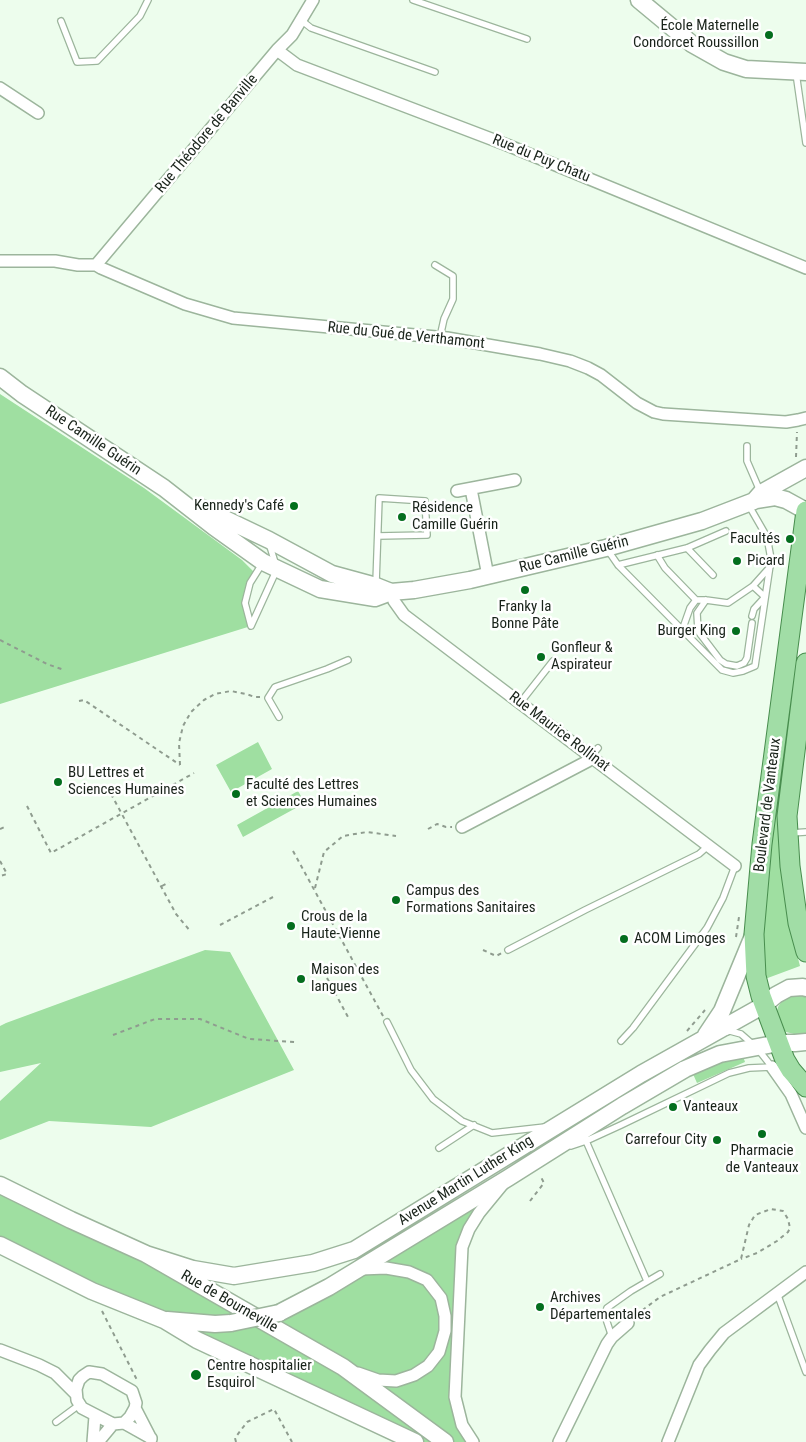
<!DOCTYPE html>
<meta charset="utf-8">
<style>
body{margin:0}
canvas{display:block;background:#edfded}
</style>
<canvas width="806" height="1442"></canvas>
<script>
const ctx = document.querySelector('canvas').getContext('2d');
ctx.lineJoin = 'round';
function fillPath(path, color) { ctx.fillStyle = color; ctx.fill(path, 'evenodd'); }
const shape = rows => new Path2D(rows.map(r => 'M' + r).join(''));
function trace(path, color, width, dash) { ctx.strokeStyle = color; ctx.lineWidth = width; ctx.lineCap = dash ? 'butt' : 'round'; ctx.setLineDash(dash || []); ctx.stroke(path); }
function drawText(font, color, halo, rows, align = 'center') {
  ctx.font = font + ' "Roboto Condensed",sans-serif'; ctx.lineWidth = 5; ctx.setLineDash([]); ctx.textBaseline = 'middle'; ctx.strokeStyle = halo; ctx.fillStyle = color; for (const [text, x, y, turn = 0] of rows) {
    ctx.save(); ctx.translate(x, y); ctx.rotate((+turn || 0) * Math.PI / 180); ctx.textAlign = isNaN(turn) ? turn : align; if (halo) ctx.strokeText(text, 0, 0); ctx.fillText(text, 0, 0); ctx.restore();
  }
}
fillPath(shape([
 [0,394,144,488,242,560,256,574,245,603,251,626,0,704],
 [258,742,272,769,231,792,216,765],
 [298,791,305,803,243,837,237,825],
 [777,800,780,801,792,935,800,966,765,979,761,922],
 [205,950,230,952,294,1070,151,1127,49,1121,0,1140,0,1101,41,1063,0,1072,0,1026,6,1023],
 [794,994,801,995,806,997,806,1033,798,1035,786,1032,780,1027,776,1014,778,1007,782,1001],
 [743,1056,745,1062,697,1083,693,1074,716,1064,734,1058],
 [508,1178,462,1247,455,1397,473,1442,415,1442,0,1245,0,1185,254,1320]
]), '#9fdfa1');
const lane = shape([
 [413,0,527,39],
 [301,20,311,28,435,72],
 [61,21,77,62,97,61,140,16,148,0],
 [796,73,806,143],
 [435,265,453,276,453,299,444,319,440,337],
 [747,446,747,461,760,491],
 [687,548,713,575],
 [607,549,618,565,722,670,733,673,743,671,755,666,771,559,767,537,748,504],
 [657,555,665,568,696,600],
 [262,564,250,583,245,603,251,626,277,569,269,543],
 [618,565,687,548,726,531],
 [376,583,379,498,425,501,427,535,378,536],
 [706,600,697,613,698,631,720,660,726,664,737,666,744,663,747,658,752,623],
 [752,616,754,609,765,597,753,586],
 [683,632,684,625,690,608,696,600,706,600,728,603,753,586,770,567],
 [520,703,553,661],
 [279,717,268,698,275,687,327,669,348,660],
 [591,756,598,748],
 [791,833,806,832],
 [508,950,585,910,699,854,708,846],
 [387,1022,411,1070,433,1099,462,1121,492,1133,545,1127],
 [727,1032,730,1031,741,1034,757,1048,772,1067],
 [621,1041,633,1028,707,928,723,898,735,866],
 [587,1139,586,1141,647,1281],
 [571,1146,586,1141,621,1125,729,1073,749,1068,772,1067],
 [439,1148,474,1125],
 [777,1293,806,1372],
 [612,1337,605,1316,607,1308,631,1291,660,1274],
 [56,1422,79,1405]
]);
const street = shape([
 [277,50,297,65,507,145,806,268],
 [0,88,38,113],
 [0,261,55,261,78,265,96,265,101,268,185,304,233,318,447,338,540,354,570,361,588,368,601,375,637,403,654,412,663,414,786,422,798,420,806,418],
 [96,265,277,50,292,35,313,0],
 [471,489,488,576],
 [457,491,515,480],
 [391,592,394,601,404,615,735,866],
 [462,827,588,761,591,756],
 [772,1067,791,1094,806,1128],
 [0,1350,39,1365,55,1373,76,1394],
 [358,1373,378,1380,396,1381,414,1375,428,1366,439,1352,445,1331,445,1316,441,1298,427,1280,409,1272,386,1268,361,1269],
 [135,1408,151,1439],
 [124,1423,130,1417,135,1408,136,1403,132,1391,102,1374,89,1372,83,1376,79,1380,76,1389,77,1400,82,1408,113,1424,124,1423,151,1438],
 [93,1442,95,1416],
 [98,1442,113,1424],
 [473,1442,462,1425,455,1397,462,1247,469,1229,479,1213,502,1185],
 [559,1442,607,1344,612,1337,628,1323],
 [668,1442,699,1365,710,1350,724,1333,806,1272]
]);
const secondary = shape([
 [639,0,692,44,724,62,746,69,806,72],
 [0,377,22,394,164,488,214,527,263,562,320,589,375,598,391,592,414,590,470,580,606,548,702,521,754,501,761,493,806,468],
 [756,500,775,497,786,500,806,511],
 [200,507,269,540,332,574,376,586,391,592],
 [706,1035,722,1011,753,936],
 [0,1185,71,1220,146,1254,343,1367,445,1442],
 [0,1245,92,1291,164,1320,197,1340,415,1442],
 [146,1254,193,1269,234,1276,313,1263,354,1250,641,1074,764,1005,776,995,789,988,803,987,806,988],
 [279,1313,329,1287,508,1178,622,1106,685,1069,720,1054,779,1043,795,1043,806,1042],
 [167,1320,215,1324,231,1323]
]);
const primary = shape([
 [806,511,762,844,754,934,756,976,761,996,785,1060,791,1070,806,1087],
 [806,663,787,816,790,866,798,923,806,952]
]);
trace(lane, '#9cb59c', 8);
trace(street, '#9cb59c', 14);
trace(secondary, '#9cb59c', 19);
trace(primary, '#488d4e', 21);
trace(shape([
 [796,457,797,432],
 [0,640,47,664,64,670],
 [79,701,84,700,180,765],
 [180,765,179,743,183,726,191,712,204,700,215,694,231,691,246,694,255,697,260,697],
 [111,794,176,914,191,932],
 [27,806,51,853,194,773],
 [0,829,7,826],
 [428,829,437,824,446,827,452,827],
 [293,851,383,1016],
 [0,861,7,874,0,876],
 [162,886,169,882],
 [315,888,324,852,343,836,367,832,396,836],
 [220,925,273,897],
 [736,937,739,917],
 [483,950,496,956,502,953],
 [327,978,348,1017],
 [687,1031,705,1010],
 [113,1035,155,1019,200,1019,249,1039,295,1042],
 [530,1201,544,1183,540,1175],
 [102,1311,137,1380],
 [636,1315,660,1297,741,1259,749,1225,755,1215,771,1209,783,1211,788,1219,790,1228,788,1232,777,1241,757,1253,741,1259],
 [236,1442,235,1438,247,1422,274,1409,292,1442]
]), '#8f9c8f', 2, [4, 4]);
trace(lane, '#fff', 5.5);
trace(street, '#fff', 11);
trace(secondary, '#fff', 16);
trace(primary, '#a1dda6', 19);
const secondaryBridge = shape([
 [231,1323,279,1313]
]);
trace(secondaryBridge, '#9cb59c', 19, []);
trace(secondaryBridge, '#fff', 16);
for (const [x, y, r, color] of [
 [769,35,5,"#046e1e"],
 [294,506,5,"#046e1e"],
 [402,517,5,"#046e1e"],
 [790,539,5,"#046e1e"],
 [737,561,5,"#046e1e"],
 [525,590,5,"#046e1e"],
 [736,631,5,"#046e1e"],
 [541,657,5,"#046e1e"],
 [58,782,5,"#046e1e"],
 [236,794,5,"#046e1e"],
 [396,900,5,"#046e1e"],
 [291,926,5,"#046e1e"],
 [624,939,5,"#046e1e"],
 [301,979,5,"#046e1e"],
 [673,1107,5,"#046e1e"],
 [762,1134,5,"#046e1e"],
 [717,1140,5,"#046e1e"],
 [540,1307,5,"#046e1e"],
 [196,1375,6,"#046e1e"]
]) { const dot = new Path2D(); dot.arc(x, y, r, 0, 2 * Math.PI); ctx.fillStyle = color; ctx.fill(dot); trace(dot, '#fff', 2); }
drawText('15px', '#19231a', '#fff', [
 ["École Maternelle",759,26,"right"],
 ["Condorcet Roussillon",759,43,"right"],
 ["Kennedy's Café",284,506,"right"],
 ["Résidence",412,508],
 ["Camille Guérin",412,525],
 ["Facultés",780,539,"right"],
 ["Picard",747,561],
 ["Franky la",525,607,"center"],
 ["Bonne Pâte",525,624,"center"],
 ["Burger King",726,631,"right"],
 ["Gonfleur &",551,648],
 ["Aspirateur",551,665],
 ["BU Lettres et",68,773],
 ["Sciences Humaines",68,790],
 ["Faculté des Lettres",246,785],
 ["et Sciences Humaines",246,802],
 ["Campus des",406,891],
 ["Formations Sanitaires",406,908],
 ["Crous de la",301,917],
 ["Haute-Vienne",301,934],
 ["ACOM Limoges",634,939],
 ["Maison des",311,970],
 ["langues",311,987],
 ["Vanteaux",683,1107],
 ["Carrefour City",707,1140,"right"],
 ["Pharmacie",762,1151,"center"],
 ["de Vanteaux",762,1168,"center"],
 ["Archives",550,1298],
 ["Départementales",550,1315],
 ["Centre hospitalier",207,1366],
 ["Esquirol",207,1383]
], 'left');
drawText('15px', '#19231a', '#fff', [
 ["Rue Théodore de Banville",207,134,-50],
 ["Rue du Puy Chatu",541,159,22],
 ["Rue du Gué de Verthamont",406,336,6],
 ["Rue Camille Guérin",93,441,34],
 ["Rue Camille Guérin",574,555,-14],
 ["Rue Maurice Rollinat",559,732,37],
 ["Boulevard de Vanteaux",768,805,-83],
 ["Avenue Martin Luther King",466,1181,-32],
 ["Rue de Bourneville",229,1302,30]
]);
</script>
